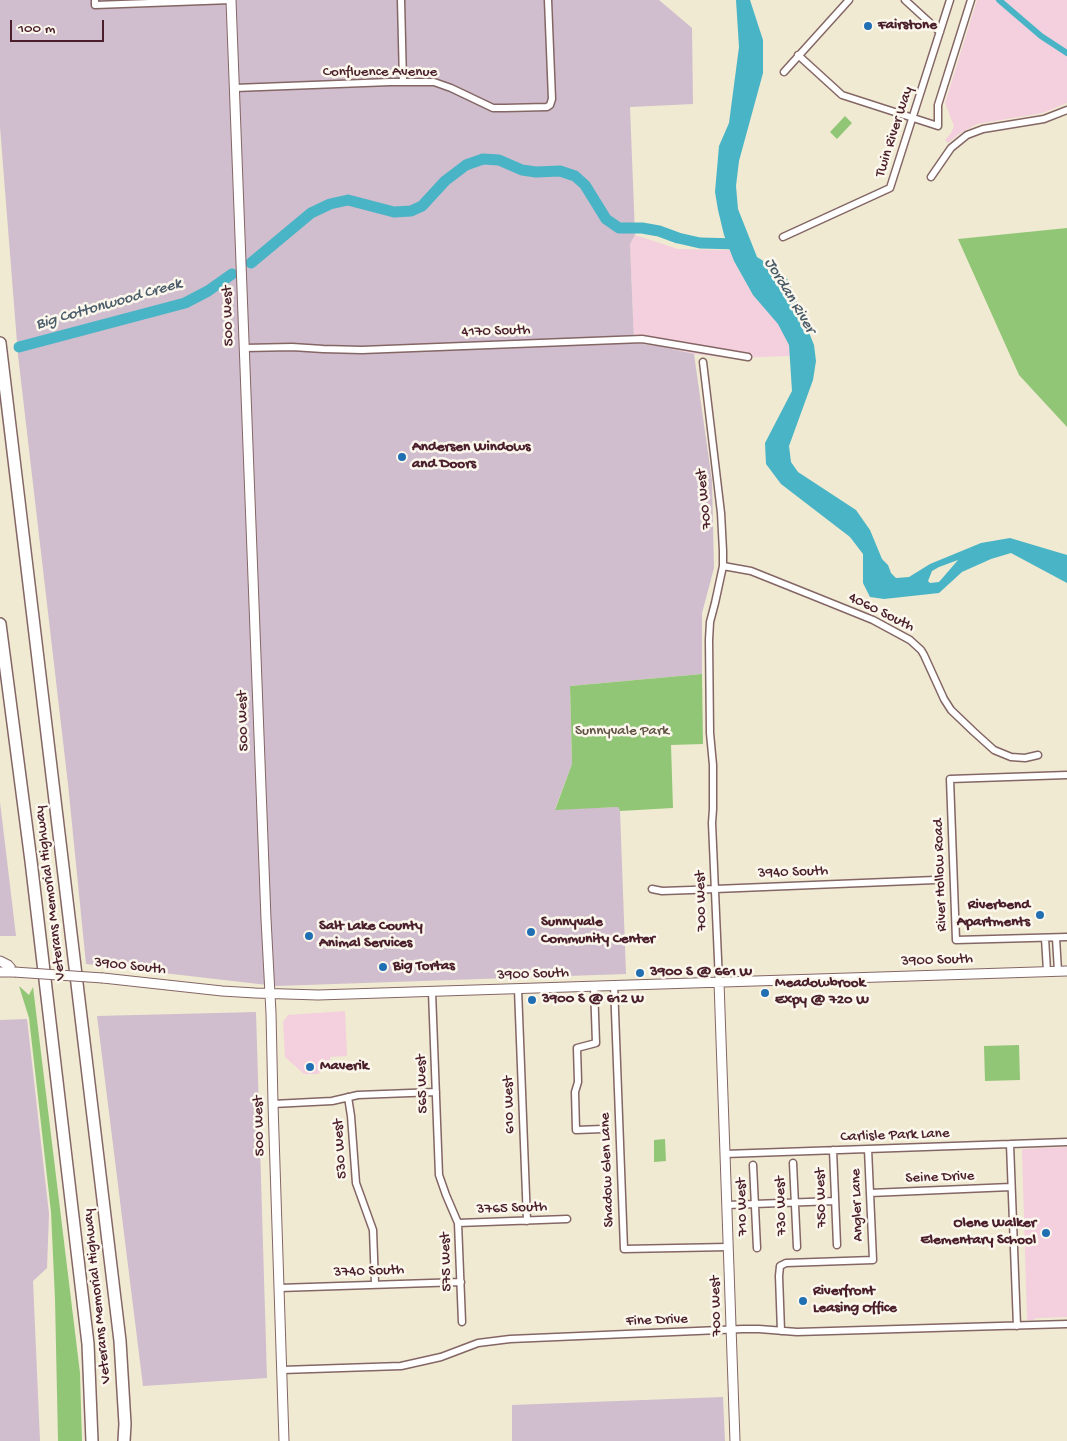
<!DOCTYPE html>
<style>
body{margin:0}
#map{position:relative;width:1067px;height:1441px;overflow:hidden;background:#f0ead2;font-family:"Gochi Hand",sans-serif}
canvas{display:block}
.scale{position:absolute;left:10px;top:20px;width:94px;height:22px;box-sizing:border-box;border:2px solid #4a1f2b;border-top:0;padding-left:6px;font-size:15px;line-height:18px;white-space:nowrap;color:#4a1f2b;-webkit-text-stroke:4px #fbf7ec;paint-order:stroke}
</style>
<div id="map">
<canvas width="1067" height="1441"></canvas>
<div class="scale">100 m</div>
</div>
<script>
const ctx = document.querySelector('canvas').getContext('2d');
ctx.lineJoin = 'round';
function fillPath(path, color) { ctx.fillStyle = color; ctx.fill(path, 'evenodd'); }
const shape = rows => new Path2D(rows.map(r => 'M' + r).join(''));
function trace(path, color, width, dash) { ctx.strokeStyle = color; ctx.lineWidth = width; ctx.lineCap = dash ? 'butt' : 'round'; ctx.setLineDash(dash || []); ctx.stroke(path); }
function drawText(font, color, halo, rows, align = 'center') {
  ctx.font = font + ' "Gochi Hand",sans-serif'; ctx.lineWidth = 5; ctx.setLineDash([]); ctx.textBaseline = 'middle'; ctx.strokeStyle = halo; ctx.fillStyle = color; for (const [text, x, y, turn = 0] of rows) {
    ctx.save(); ctx.translate(x, y); ctx.rotate((+turn || 0) * Math.PI / 180); ctx.textAlign = isNaN(turn) ? turn : align; if (halo) ctx.strokeText(text, 0, 0); ctx.fillText(text, 0, 0); ctx.restore();
  }
}
fillPath(shape([
 [977,0,1067,0,1067,103,1043,113,977,124,959,134,948,143,945,140,951,133,954,126,945,103],
 [635,235,678,249,730,250,734,261,753,295,779,324,789,345,790,356,730,358,694,354,658,346,634,343,630,244],
 [345,1011,347,1056,330,1057,330,1062,318,1074,304,1074,285,1057,283,1022,288,1015],
 [1067,1147,1067,1317,1037,1318,1033,1320,1027,1320,1022,1149]
]), '#f4cfdd');
fillPath(shape([
 [0,0,659,0,692,28,693,104,630,107,635,235,630,244,634,343,658,346,694,354,712,481,714,568,702,613,702,674,570,686,572,764,555,809,618,807,620,811,626,974,276,986,86,964,68,784,18,355,0,127],
 [0,802,16,936,0,936],
 [256,1012,267,1378,143,1386,97,1016],
 [27,1019,49,1214,47,1268,33,1281,40,1441,0,1441,0,1020],
 [723,1397,725,1441,512,1441,512,1405]
]), '#d0bdcd');
fillPath(shape([
 [845,116,852,123,837,139,830,132],
 [1067,228,1067,427,1019,375,958,239],
 [702,674,703,744,671,745,673,808,620,811,618,807,555,810,572,764,570,686],
 [19,986,29,995,33,987,80,1373,82,1441,58,1441,55,1299,51,1212,29,1018],
 [1019,1045,1020,1080,985,1081,984,1046],
 [665,1139,666,1161,654,1162,654,1140]
]), '#92c677');
fillPath(shape([
 [736,0,750,0,763,40,763,73,739,161,736,186,738,209,757,257,773,267,788,280,814,345,816,361,813,380,789,446,791,462,798,472,856,510,870,530,882,559,888,565,891,573,896,578,909,577,930,564,981,543,1010,538,1067,555,1067,583,1011,553,991,559,962,572,939,593,884,599,870,597,863,583,863,554,850,537,781,484,766,464,765,443,792,391,789,345,778,324,753,295,734,261,724,235,718,210,715,192,719,146,729,123,739,47],
 [958,560,939,582,930,583,928,581,932,571,939,567]
]), '#49b4c6');
trace(shape([
 [999,0,1041,36,1067,53]
]), '#49b4c6', 6);
trace(shape([
 [251,263,311,213,330,204,348,200,394,212,411,211,422,206,445,181,466,165,483,159,499,160,522,170,536,172,560,171,575,176,585,185,606,219,619,228,642,228,659,231,678,238,700,243,739,244],
 [19,347,185,303,208,291,232,274]
]), '#49b4c6', 11);
const street = shape([
 [95,0,95,5,231,0],
 [401,0,403,82],
 [905,0,940,32],
 [798,55,842,95,938,126,938,105,971,0],
 [784,72,849,0],
 [235,88,390,82,434,82,451,88,493,108,505,108,547,107,550,105,552,99,548,0],
 [931,177,951,148,967,135,983,129,1044,119,1067,110],
 [783,237,890,188,950,0],
 [244,348,292,347,323,349,362,350,642,339,748,357],
 [703,362,721,513,723,551,723,566,715,603,710,622,709,640,710,733,713,765,713,809,712,823,719,982],
 [723,566,751,571,816,597,873,620,910,640,921,650,924,655,944,699,951,710,974,732,994,750,1011,757,1025,758,1038,755],
 [1067,775,950,779,956,940,1067,937],
 [652,889,662,891,691,890,935,880],
 [1045,938,1047,971],
 [1056,938,1058,971],
 [614,985,624,1249,728,1247],
 [594,986,596,1043,577,1048,578,1082,575,1092,576,1130,603,1129],
 [518,989,527,1221],
 [432,992,439,1175,446,1195,458,1223,462,1322],
 [348,1097,351,1116,356,1183,373,1230,375,1284],
 [273,1104,332,1101,358,1095,436,1092],
 [1010,1144,1017,1326],
 [833,1150,837,1245],
 [725,1154,1067,1142],
 [793,1163,797,1247],
 [753,1165,757,1248],
 [870,1193,1011,1187],
 [727,1205,835,1201],
 [458,1223,567,1219],
 [279,1288,461,1282],
 [781,1331,779,1276,780,1266,786,1263,873,1260,868,1149],
 [282,1370,401,1366,441,1357,478,1343,510,1339,743,1329,759,1329,797,1332,1067,1324]
]);
const secondary = shape([
 [231,0,266,919,271,1013,273,1104,284,1441],
 [0,961,8,965,14,972],
 [0,972,14,972],
 [103,978,222,991,255,993,318,995,1067,971],
 [719,982,735,1441]
]);
const highway = shape([
 [0,343,120,1341,125,1424,124,1441],
 [0,624,31,861,88,1344,92,1441]
]);
trace(street, '#846665', 9);
trace(secondary, '#846665', 11);
trace(highway, '#846665', 14);
trace(street, '#fff', 6);
trace(secondary, '#fff', 9);
trace(highway, '#fff', 11);
const secondaryBridge = shape([
 [14,972,103,978]
]);
trace(secondaryBridge, '#846665', 11, []);
trace(secondaryBridge, '#fff', 9);
for (const [x, y, r, color] of [
 [868,26,5,"#1f6fb2"],
 [402,457,5,"#1f6fb2"],
 [1040,915,5,"#1f6fb2"],
 [531,932,5,"#1f6fb2"],
 [309,936,5,"#1f6fb2"],
 [383,967,5,"#1f6fb2"],
 [640,973,5,"#1f6fb2"],
 [765,993,5,"#1f6fb2"],
 [532,1000,5,"#1f6fb2"],
 [310,1067,5,"#1f6fb2"],
 [1046,1233,5,"#1f6fb2"],
 [803,1301,5,"#1f6fb2"]
]) { const dot = new Path2D(); dot.arc(x, y, r, 0, 2 * Math.PI); ctx.fillStyle = color; ctx.fill(dot); trace(dot, '#fbf7ec', 2); }
drawText('bold 15px', '#4a1f2b', '#fbf7ec', [
 ["Fairstone",878,26],
 ["Andersen Windows",412,448],
 ["and Doors",412,465],
 ["Riverbend",1030,906,"right"],
 ["Apartments",1030,923,"right"],
 ["Sunnyvale",541,923],
 ["Community Center",541,940],
 ["Salt Lake County",319,927],
 ["Animal Services",319,944],
 ["Big Tortas",393,967],
 ["3900 S @ 661 W",650,973],
 ["Meadowbrook",775,984],
 ["Expy @ 720 W",775,1001],
 ["3900 S @ 612 W",542,1000],
 ["Maverik",320,1067],
 ["Olene Walker",1036,1224,"right"],
 ["Elementary School",1036,1241,"right"],
 ["Riverfront",813,1292],
 ["Leasing Office",813,1309]
], 'left');
drawText('15px', '#4a1f2b', '#fbf7ec', [
 ["Confluence Avenue",380,73],
 ["Twin River Way",895,132,-72],
 ["500 West",229,316,-92],
 ["4170 South",496,332,-2],
 ["700 West",705,499,-96],
 ["4060 South",881,613,26],
 ["500 West",244,721,-92],
 ["3940 South",793,873,-2],
 ["River Hollow Road",941,875,-92],
 ["Veterans Memorial Highway",51,893,-97],
 ["700 West",702,901,-92],
 ["3900 South",937,961,-2],
 ["3900 South",130,967,6],
 ["3900 South",533,975,-2],
 ["565 West",423,1084,-92],
 ["610 West",510,1105,-92],
 ["500 West",260,1126,-92],
 ["Carlisle Park Lane",895,1136,-2],
 ["530 West",341,1149,-94],
 ["Shadow Glen Lane",608,1170,-92],
 ["Seine Drive",940,1178,-2],
 ["750 West",822,1198,-92],
 ["Angler Lane",858,1205,-92],
 ["730 West",782,1206,-92],
 ["710 West",743,1207,-92],
 ["3765 South",512,1209,-2],
 ["575 West",447,1262,-92],
 ["3740 South",369,1272,-2],
 ["Veterans Memorial Highway",98,1296,-96],
 ["700 West",717,1306,-92],
 ["Fine Drive",657,1321,-2]
]);
drawText('15px', '#605142', '#fbf7ec', [
 ["Sunnyvale Park",622,732]
]);
drawText('italic 16px', '#4a5b69', '#fbf7ec', [
 ["Jordan River",789,296,59],
 ["Big Cottonwood Creek",109,305,-16]
]);
</script>
